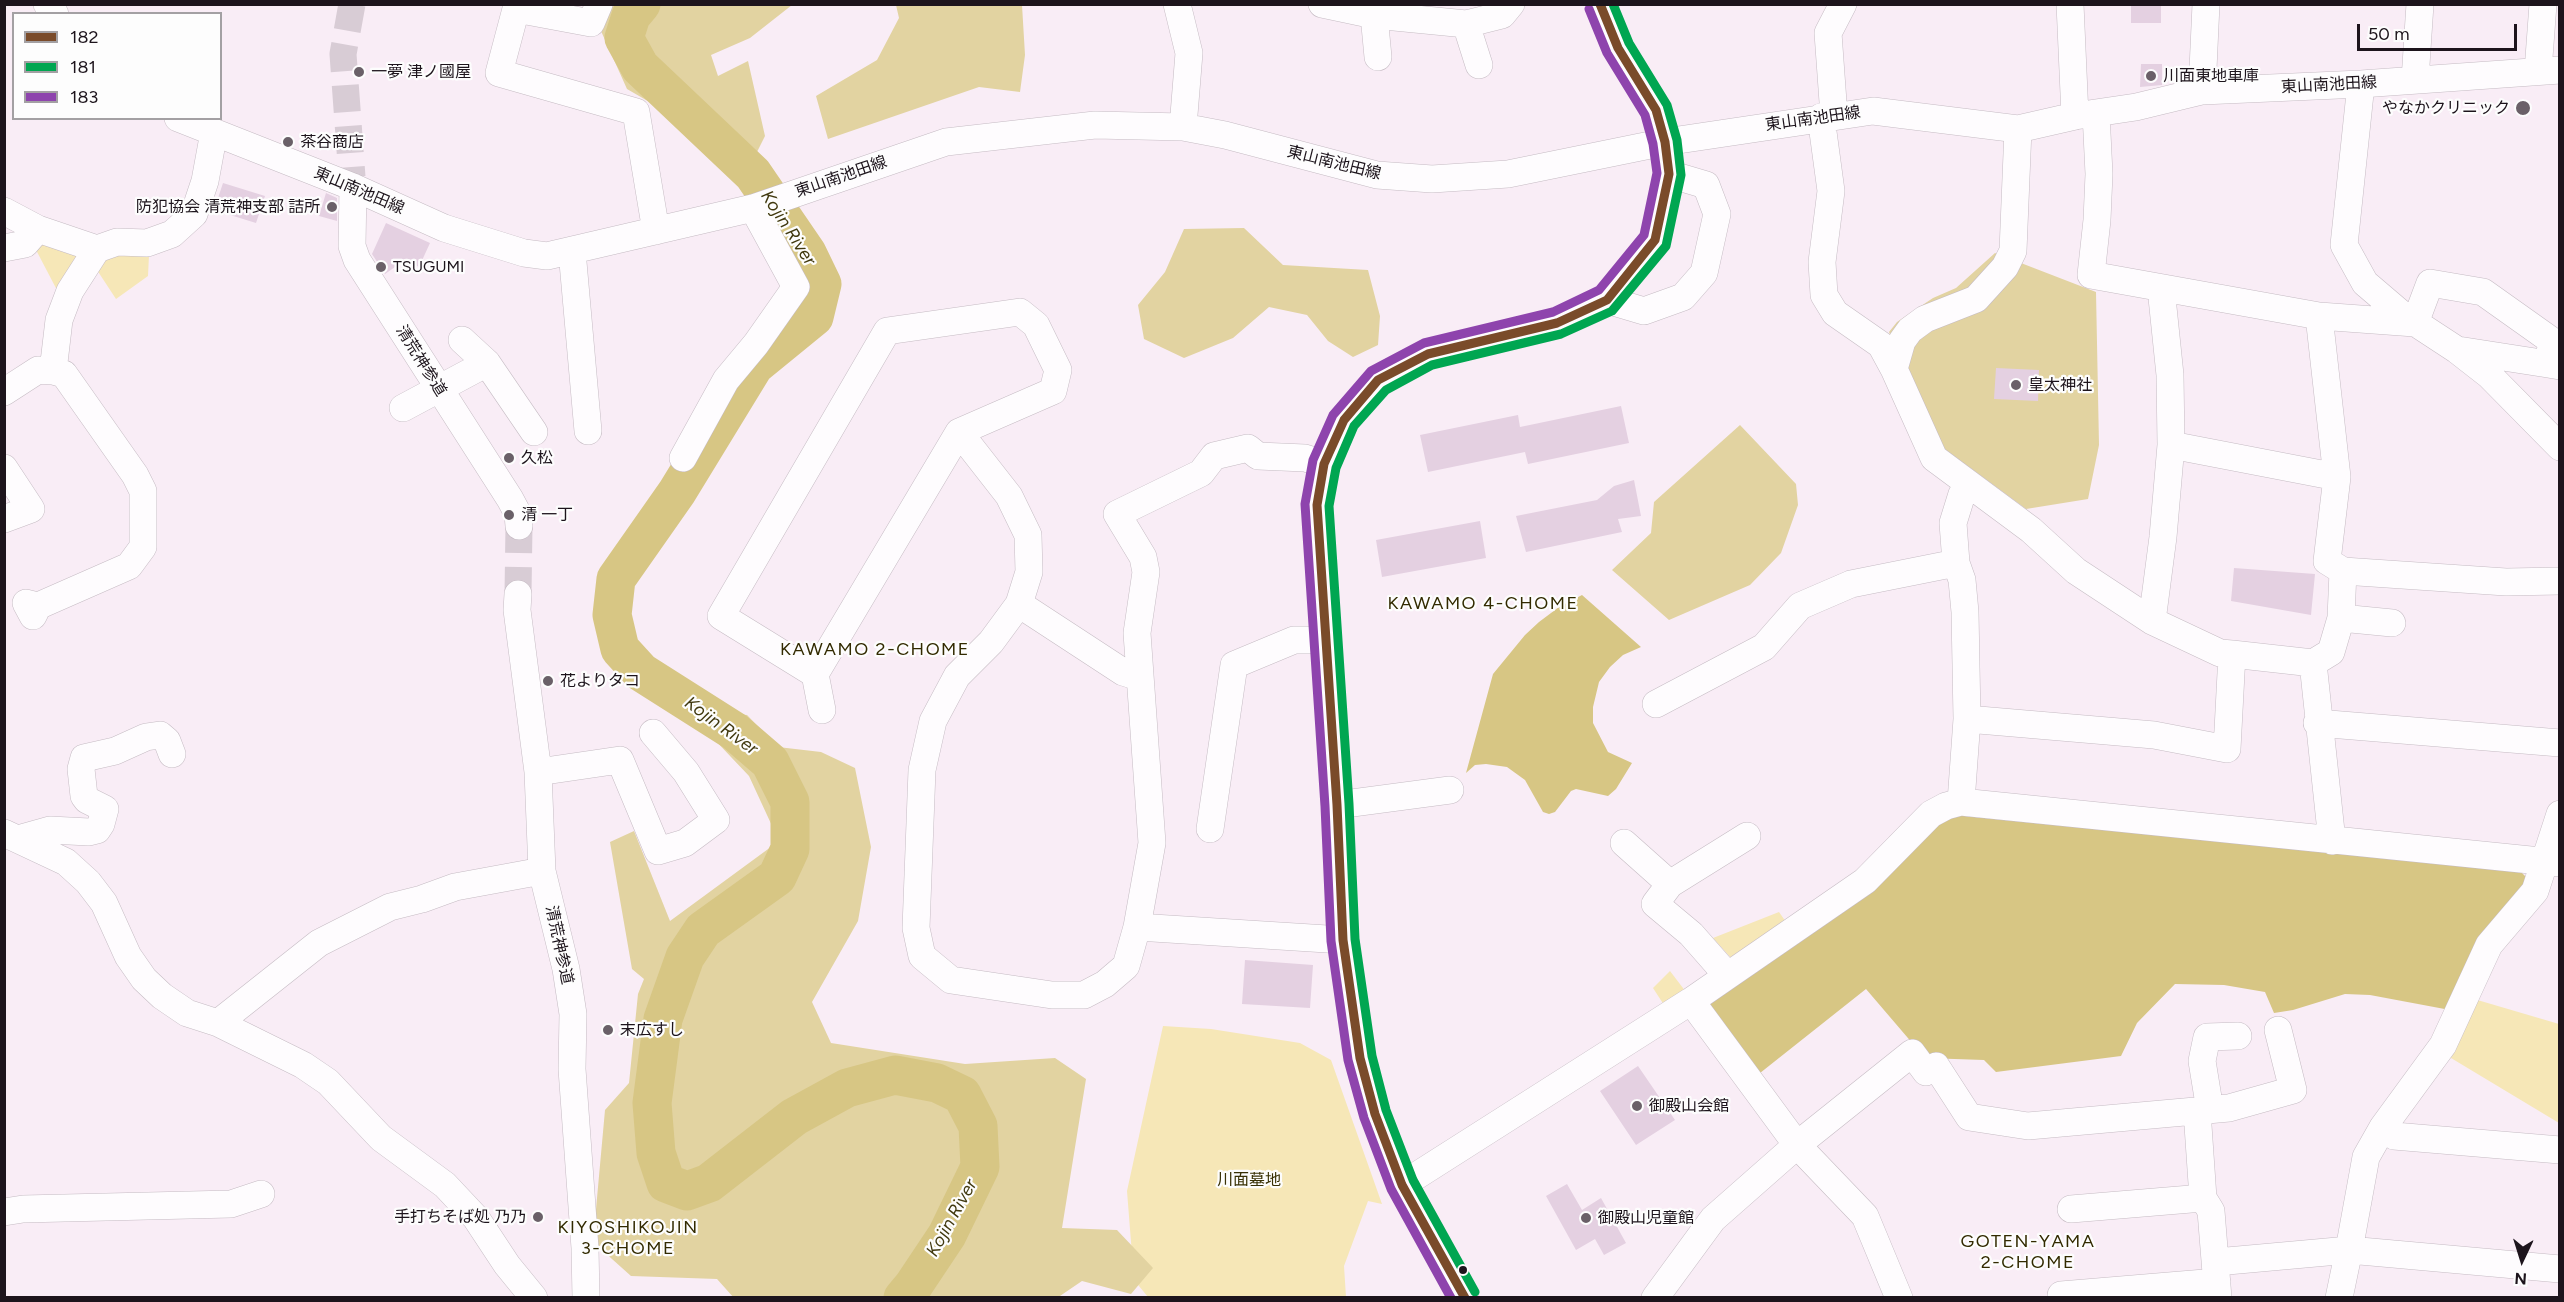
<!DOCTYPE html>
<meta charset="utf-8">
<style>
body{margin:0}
#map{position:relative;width:2564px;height:1302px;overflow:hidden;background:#f9edf6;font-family:Figtree,sans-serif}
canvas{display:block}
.frame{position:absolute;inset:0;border:6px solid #1d141c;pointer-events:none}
.legend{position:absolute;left:12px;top:12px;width:210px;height:108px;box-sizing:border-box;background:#fdfdfd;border:2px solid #a3a0a3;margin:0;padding:8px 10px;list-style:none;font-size:18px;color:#1d141c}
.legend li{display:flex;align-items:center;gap:12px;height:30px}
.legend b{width:30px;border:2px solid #a3a0a3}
.north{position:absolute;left:2492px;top:1230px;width:60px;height:60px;-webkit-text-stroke:4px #fdfdfd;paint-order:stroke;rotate:184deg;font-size:16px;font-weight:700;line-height:24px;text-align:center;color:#1d141c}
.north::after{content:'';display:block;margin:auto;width:21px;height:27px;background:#1d141c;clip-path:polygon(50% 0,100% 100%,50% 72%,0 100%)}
.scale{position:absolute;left:2357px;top:24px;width:160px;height:27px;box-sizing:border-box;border:3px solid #1d141c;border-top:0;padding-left:8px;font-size:18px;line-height:21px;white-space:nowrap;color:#1d141c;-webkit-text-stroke:4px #fdfdfd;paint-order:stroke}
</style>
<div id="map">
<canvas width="2564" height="1302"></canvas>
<div class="frame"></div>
<ul class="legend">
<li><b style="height:8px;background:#7a4b2a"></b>182</li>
<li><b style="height:8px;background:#00a651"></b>181</li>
<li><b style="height:8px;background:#8e44ad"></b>183</li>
</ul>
<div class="north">N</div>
<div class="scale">50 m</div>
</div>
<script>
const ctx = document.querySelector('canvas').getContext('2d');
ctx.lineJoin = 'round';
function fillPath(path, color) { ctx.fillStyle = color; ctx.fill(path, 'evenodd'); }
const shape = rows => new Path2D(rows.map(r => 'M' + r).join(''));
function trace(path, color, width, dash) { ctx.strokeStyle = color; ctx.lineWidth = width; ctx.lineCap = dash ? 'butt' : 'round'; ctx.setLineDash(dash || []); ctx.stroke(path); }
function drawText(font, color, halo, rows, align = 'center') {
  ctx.font = font + ' Figtree,"Noto Sans JP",sans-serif'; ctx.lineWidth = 4.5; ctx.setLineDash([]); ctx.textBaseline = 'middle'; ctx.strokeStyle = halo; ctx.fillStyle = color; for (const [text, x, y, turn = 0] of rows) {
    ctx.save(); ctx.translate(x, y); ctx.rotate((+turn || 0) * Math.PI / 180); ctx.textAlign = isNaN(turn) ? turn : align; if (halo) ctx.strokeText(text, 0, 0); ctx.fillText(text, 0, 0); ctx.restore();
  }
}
fillPath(shape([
 [41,242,79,253,58,292,35,248],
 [149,255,148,276,116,299,95,267,112,256],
 [1779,912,1786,922,1731,958,1713,938],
 [1670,971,1686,992,1664,1005,1653,988],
 [2474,999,2559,1024,2559,1123,2446,1055],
 [1163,1026,1211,1029,1300,1043,1331,1060,1382,1204,1368,1201,1344,1266,1346,1297,1148,1297,1134,1280,1127,1191]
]), '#f6e7b7');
fillPath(shape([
 [613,5,792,5,750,38,711,55,718,76,748,61,765,136,751,164,710,151,665,111,627,89,601,31],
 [896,5,1022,5,1025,55,1020,92,979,87,828,139,816,96,877,60,899,18],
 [1244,228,1283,265,1368,270,1380,316,1378,345,1353,357,1328,341,1307,315,1269,307,1233,338,1184,358,1144,339,1138,305,1165,272,1184,229],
 [1995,253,2096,292,2099,445,2088,499,2026,509,1935,442,1889,332,1897,322,1933,298,1956,288],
 [1740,425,1796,484,1798,505,1781,553,1750,585,1669,620,1612,570,1651,533,1654,502],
 [727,713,747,715,778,747,821,752,855,768,871,847,858,921,812,1002,831,1043,965,1064,1055,1058,1086,1079,1062,1228,1117,1230,1153,1268,1131,1294,1082,1281,1057,1298,734,1298,717,1279,631,1276,593,1242,605,1110,629,1083,638,994,644,979,632,969,610,842,634,831,670,921,779,841,749,776,713,738]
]), '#e2d3a1');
fillPath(shape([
 [1582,595,1641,647,1623,655,1610,667,1599,682,1593,707,1593,723,1608,752,1632,763,1616,789,1608,796,1576,789,1571,791,1555,812,1549,814,1543,812,1525,780,1507,767,1486,764,1475,765,1466,773,1493,674,1525,635,1539,622,1559,607],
 [1954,815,2520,871,2528,879,2450,1010,2370,995,2345,994,2293,1010,2274,1013,2265,992,2224,985,2175,984,2137,1023,2121,1056,1996,1072,1984,1060,1925,1058,1866,989,1755,1077,1703,1003,1924,835]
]), '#d7c684');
trace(shape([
 [641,4,631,16,624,38,640,67,753,174,807,253,822,284,814,317,754,366,677,492,616,579,612,615,620,649,641,672,734,731,770,762,790,802,790,849,777,877,703,930,685,957,663,1019,652,1103,656,1153,666,1183,687,1191,709,1183,794,1117,847,1088,895,1075,937,1083,962,1095,978,1126,980,1167,947,1235,913,1286,903,1298]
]), '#d7c684', 39);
fillPath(shape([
 [2131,4,2161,4,2161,23,2131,23],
 [2141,64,2162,64,2162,85,2140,87],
 [223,183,265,196,256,223,214,210],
 [326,193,337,198,337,221,319,216],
 [386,223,430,243,419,267,405,260,385,274,372,254],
 [1996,368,2039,370,2038,401,1994,399],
 [1621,406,1629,443,1528,464,1525,452,1428,472,1420,435,1518,415,1520,427],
 [1634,480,1641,516,1618,519,1622,532,1526,552,1516,516,1597,500,1614,486],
 [1480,521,1486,558,1382,577,1376,540],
 [2234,568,2315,574,2311,615,2231,601],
 [1245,960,1313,965,1310,1008,1242,1004],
 [1638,1066,1675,1120,1636,1145,1600,1091],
 [1567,1184,1582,1210,1601,1198,1626,1243,1604,1255,1595,1239,1576,1250,1546,1196]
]), '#e4d0e1');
trace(shape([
 [352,4,343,54,352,177],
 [518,594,519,526]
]), '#d8ccd5', 27, [27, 14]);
const minor = shape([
 [47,4,55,14],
 [517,4,516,9,591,23,599,4],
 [1177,4,1189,53,1183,127],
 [1322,4,1374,15,1466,24,1502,15,1511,4],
 [2070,4,2075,116],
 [516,9,499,73,636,112,656,231],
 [1374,15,1378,57],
 [1466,24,1479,65],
 [2538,71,2543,4],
 [2415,80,2420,4],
 [2361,84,2344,245,2365,283,2399,312,2457,350,2489,375,2560,447],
 [2202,91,2206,4],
 [2096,113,2099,174,2097,220,2091,275,2319,316,2415,323,2430,283,2483,292,2552,341,2548,364,2560,366],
 [1834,116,1828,33,1843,4],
 [1821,117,1831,191,1822,262,1824,295,1835,313,1881,345,1894,369],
 [178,118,353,187,444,228,524,253,547,256,753,208,946,142,1095,125,1183,127,1225,135,1377,175,1432,179,1508,174,1665,142,1873,111,2018,129,2075,116,2136,107,2202,91,2361,84,2560,70],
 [2018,129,2013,251,2005,267,1976,299,1925,319,1910,330,1902,341,1894,369,1934,458,2031,530,2076,571,2152,621,2220,653,2232,654],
 [353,187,352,246,357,260,510,499,518,514,519,526],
 [4,211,38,229,25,244,4,248],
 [38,229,97,249],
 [572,251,588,431],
 [1607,300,1644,311,1683,297,1704,273,1717,214,1706,185,1669,174],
 [462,340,487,363,534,432],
 [2458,350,2548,364],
 [4,392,38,370,53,371,59,320,70,291,97,249,117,242,147,243,172,234,194,214,205,181,214,132],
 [403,408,487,363],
 [959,432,1053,391,1058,370,1036,325,1020,312,887,331,721,616,815,674,959,432,1009,496,1028,535,1029,572,1019,604,991,642,957,676,933,721,922,770,916,928,922,956,951,980,1052,995,1084,995,1105,984,1126,966,1137,927,1152,843,1137,633,1146,572,1143,557,1117,514,1201,473,1214,456,1248,448,1258,456,1305,458,1324,464],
 [2171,445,2337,477],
 [683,458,726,380,756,344,796,287,753,208],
 [4,468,31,509,4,519],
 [2343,571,2506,582,2560,581],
 [518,594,517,610,538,772,542,871,566,969,573,1014,572,1069,585,1248,586,1298],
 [1019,604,1123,672,1139,677],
 [38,606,26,603,33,616,38,606,129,566,143,547,143,491,135,475,64,374,53,371],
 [2341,618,2392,623],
 [2152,621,2163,537,2171,445,2170,375,2161,288],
 [2313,663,2332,841],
 [815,674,822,710],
 [1656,704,1764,647,1800,606,1851,584,1956,563],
 [1967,719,2154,735,2227,749,2232,654,2313,663,2331,652,2341,618,2343,571,2327,561,2337,477,2319,316],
 [2317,723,2560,743],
 [538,772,620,760,658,851,685,843,716,820,686,772,653,733],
 [1961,802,2560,863],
 [1337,805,1450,790],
 [2560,814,2535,891,2489,945,2443,1045,2383,1127,2394,1136,2560,1150],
 [1210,829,1234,665,1294,640,1326,640],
 [4,833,66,862,88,882,104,903,128,956,144,979,162,996,187,1013,218,1023],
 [18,839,50,830,89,832,97,830,101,824,105,809,87,800,84,796,81,769,84,758,115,751,146,737,160,735,167,741,172,754],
 [1624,843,1670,884],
 [1137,927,1343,940],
 [1727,975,1691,934,1655,904,1670,884,1747,836],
 [1691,1001,1797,1145,1865,1216,1899,1298],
 [2210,1110,2202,1061,2207,1037,2238,1036],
 [2197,1111,2203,1198,2211,1211,2218,1298],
 [2383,1127,2366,1157,2349,1250,2560,1269],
 [1402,1185,1691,1001,1865,881,1931,814,1946,806,1961,802,1967,719,1965,612,1962,580,1956,563,1953,523,1962,494,1971,487],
 [2071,1209,2203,1198],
 [4,1212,23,1209,231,1204,261,1194],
 [2216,1262,2349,1250,2339,1298],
 [2061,1295,2217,1282],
 [534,1298,507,1265,476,1218,445,1185,381,1138,328,1082,303,1065,218,1023,319,943,390,907,422,899,455,887,542,871],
 [1465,1298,1402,1185,1375,1114,1360,1058,1343,940,1337,805,1317,505,1324,464,1344,420,1378,380,1428,354,1557,323,1607,300,1655,240,1669,174,1665,142,1656,110,1618,48,1600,4],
 [1655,1298,1713,1219,1797,1145,1912,1053,1926,1072,1936,1066,1969,1117,2028,1126,2229,1108,2293,1090,2278,1030]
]);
trace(minor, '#c5bbc3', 28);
trace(minor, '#fefcfe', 27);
trace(shape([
 [1465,1298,1402,1185,1375,1114,1360,1058,1343,940,1337,805,1317,505,1324,464,1344,420,1378,380,1428,354,1557,323,1607,300,1655,240,1669,174,1665,142,1656,110,1618,48,1600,4]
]), '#7a4b2a', 9);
trace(shape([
 [1475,1292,1413,1180,1386,1110,1372,1056,1355,939,1349,804,1329,506,1336,468,1354,426,1386,390,1432,365,1561,334,1612,311,1666,246,1681,175,1677,140,1667,105,1629,43,1613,4]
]), '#00a651', 9);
trace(shape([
 [1451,1298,1391,1189,1364,1118,1348,1060,1331,941,1325,806,1305,504,1313,460,1333,415,1371,371,1424,343,1553,312,1599,290,1644,235,1657,173,1653,144,1645,115,1607,53,1589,9]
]), '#8e44ad', 9);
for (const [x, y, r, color] of [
 [359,72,6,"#6a6068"],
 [2151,76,6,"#6a6068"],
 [2523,108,8,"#6a6068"],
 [288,142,6,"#6a6068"],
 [332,207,6,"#6a6068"],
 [381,267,6,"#6a6068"],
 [2016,385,6,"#6a6068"],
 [509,458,6,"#6a6068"],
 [509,515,6,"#6a6068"],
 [548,681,6,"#6a6068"],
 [608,1030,6,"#6a6068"],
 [1637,1106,6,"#6a6068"],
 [538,1217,6,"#6a6068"],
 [1586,1218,6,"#6a6068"],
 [1463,1270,5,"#1d141c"]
]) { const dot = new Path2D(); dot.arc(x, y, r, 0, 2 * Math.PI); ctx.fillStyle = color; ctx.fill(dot); trace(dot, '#fdfdfd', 2); }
drawText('16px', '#1d141c', '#fdfdfd', [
 ["一夢 津ノ國屋",371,72],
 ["川面東地車庫",2163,76],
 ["やなかクリニック",2510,108,"right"],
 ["茶谷商店",300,142],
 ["防犯協会 清荒神支部 詰所",320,207,"right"],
 ["TSUGUMI",393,267],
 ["皇太神社",2028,385],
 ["久松",521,458],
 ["清 一丁",521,515],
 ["花よりタコ",560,681],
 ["末広すし",620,1030],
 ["御殿山会館",1649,1106],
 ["手打ちそば処 乃乃",526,1217,"right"],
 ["御殿山児童館",1598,1218]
], 'left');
drawText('16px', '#1d141c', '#fdfdfd', [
 ["東山南池田線",2329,85,-3],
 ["東山南池田線",1813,119,-8],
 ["東山南池田線",1334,163,14],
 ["東山南池田線",841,177,-19],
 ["東山南池田線",359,191,23],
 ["清荒神参道",421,361,58],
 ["清荒神参道",559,945,78]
]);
drawText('16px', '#393105', '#fdfdfd', [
 ["川面墓地",1249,1180]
]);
drawText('italic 18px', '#41390f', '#fdfdfd', [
 ["Kojin River",788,228,57],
 ["Kojin River",721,726,36],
 ["Kojin River",952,1218,-61]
]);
ctx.letterSpacing = '1.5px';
drawText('18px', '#322a00', '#fdfdfd', [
 ["KAWAMO 4-CHOME",1483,604],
 ["KAWAMO 2-CHOME",875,650],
 ["KIYOSHIKOJIN",628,1228],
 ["3-CHOME",628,1249],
 ["GOTEN-YAMA",2028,1242],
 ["2-CHOME",2028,1263]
]);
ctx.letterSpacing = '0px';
</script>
